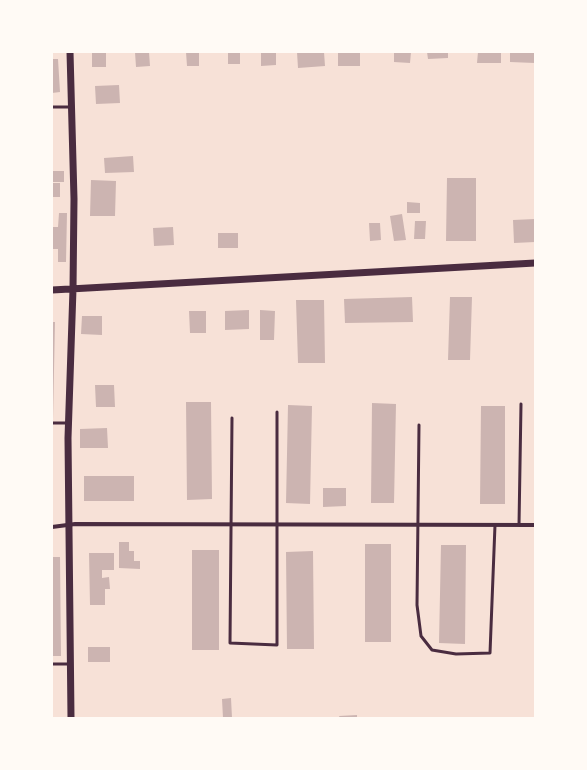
<!DOCTYPE html>
<style>
body{margin:0}
#map{position:relative;width:587px;height:770px;overflow:hidden;background:#f7e1d7;font-family:Arial,sans-serif}
canvas{display:block}
.frame{position:absolute;inset:0;border:53px solid #fffaf5;pointer-events:none}
</style>
<div id="map">
<canvas width="587" height="770"></canvas>
<div class="frame"></div>
</div>
<script>
const ctx = document.querySelector('canvas').getContext('2d');
ctx.lineJoin = 'round';
function fillPath(path, color) { ctx.fillStyle = color; ctx.fill(path, 'evenodd'); }
const shape = rows => new Path2D(rows.map(r => 'M' + r).join(''));
function trace(path, color, width, dash) { ctx.strokeStyle = color; ctx.lineWidth = width; ctx.lineCap = dash ? 'butt' : 'round'; ctx.setLineDash(dash || []); ctx.stroke(path); }
fillPath(shape([
 [92,52,106,52,106,67,92,67],
 [135,52,149,52,150,66,136,67],
 [186,52,199,52,199,66,187,66],
 [228,52,240,52,240,64,228,64],
 [261,52,276,52,276,65,261,66],
 [297,52,324,52,325,66,298,68],
 [338,52,360,52,360,66,338,66],
 [394,52,411,52,410,63,394,62],
 [427,52,448,52,448,58,428,59],
 [478,52,501,52,501,63,477,63],
 [510,52,535,52,535,63,510,62],
 [52,59,58,59,60,92,52,93],
 [119,85,120,103,96,104,95,86],
 [133,156,134,172,105,173,104,158],
 [52,171,64,171,64,182,52,182],
 [447,178,476,178,476,241,446,241],
 [91,180,116,181,115,216,90,216],
 [52,183,60,183,60,197,52,197],
 [407,202,420,203,420,213,407,213],
 [59,213,67,213,66,262,58,262,58,249,52,249,52,227,58,227],
 [402,214,406,240,394,241,390,216],
 [535,219,535,242,514,243,513,220],
 [415,221,426,221,425,239,414,239],
 [369,223,380,223,381,240,370,241],
 [173,227,174,245,154,246,153,228],
 [218,233,238,233,238,248,218,248],
 [412,297,413,322,345,323,344,299],
 [450,297,472,297,470,360,448,360],
 [296,300,324,300,325,363,298,363],
 [249,310,249,329,225,330,225,311],
 [260,310,275,311,274,340,260,340],
 [189,311,206,311,206,333,190,333],
 [82,316,102,316,102,335,81,334],
 [52,322,55,322,53,419,52,419],
 [95,385,114,385,115,407,96,407],
 [186,402,211,402,212,499,187,500],
 [372,403,396,404,394,503,371,503],
 [288,405,312,406,310,504,286,503],
 [481,406,505,406,505,504,480,504],
 [107,428,108,448,80,448,80,429],
 [84,476,134,476,134,501,84,501],
 [323,488,346,488,346,506,323,507],
 [119,542,129,542,129,551,134,551,134,561,140,561,140,569,119,568],
 [365,544,391,544,391,642,365,642],
 [441,545,466,545,465,644,439,643],
 [192,550,219,550,219,650,192,650],
 [313,551,314,649,287,649,286,552],
 [89,553,114,553,114,570,102,570,102,578,109,577,110,589,105,589,105,605,90,605],
 [52,557,60,557,61,656,52,656],
 [88,647,110,647,110,662,88,662],
 [231,698,232,718,223,718,222,699],
 [357,715,357,718,340,718,339,716]
]), '#ccb4b1');
trace(shape([
 [52,107,70,107],
 [232,418,230,643,277,645,277,412],
 [52,423,68,423],
 [419,425,417,605,421,636,432,650,456,654,490,653,495,525],
 [519,525,521,404],
 [52,664,71,664]
]), '#4a2c40', 3);
trace(shape([
 [52,527,75,524,535,525]
]), '#4a2c40', 4);
trace(shape([
 [70,52,74,199,73,289,68,438,71,718],
 [52,290,535,263]
]), '#4a2c40', 7);
</script>
